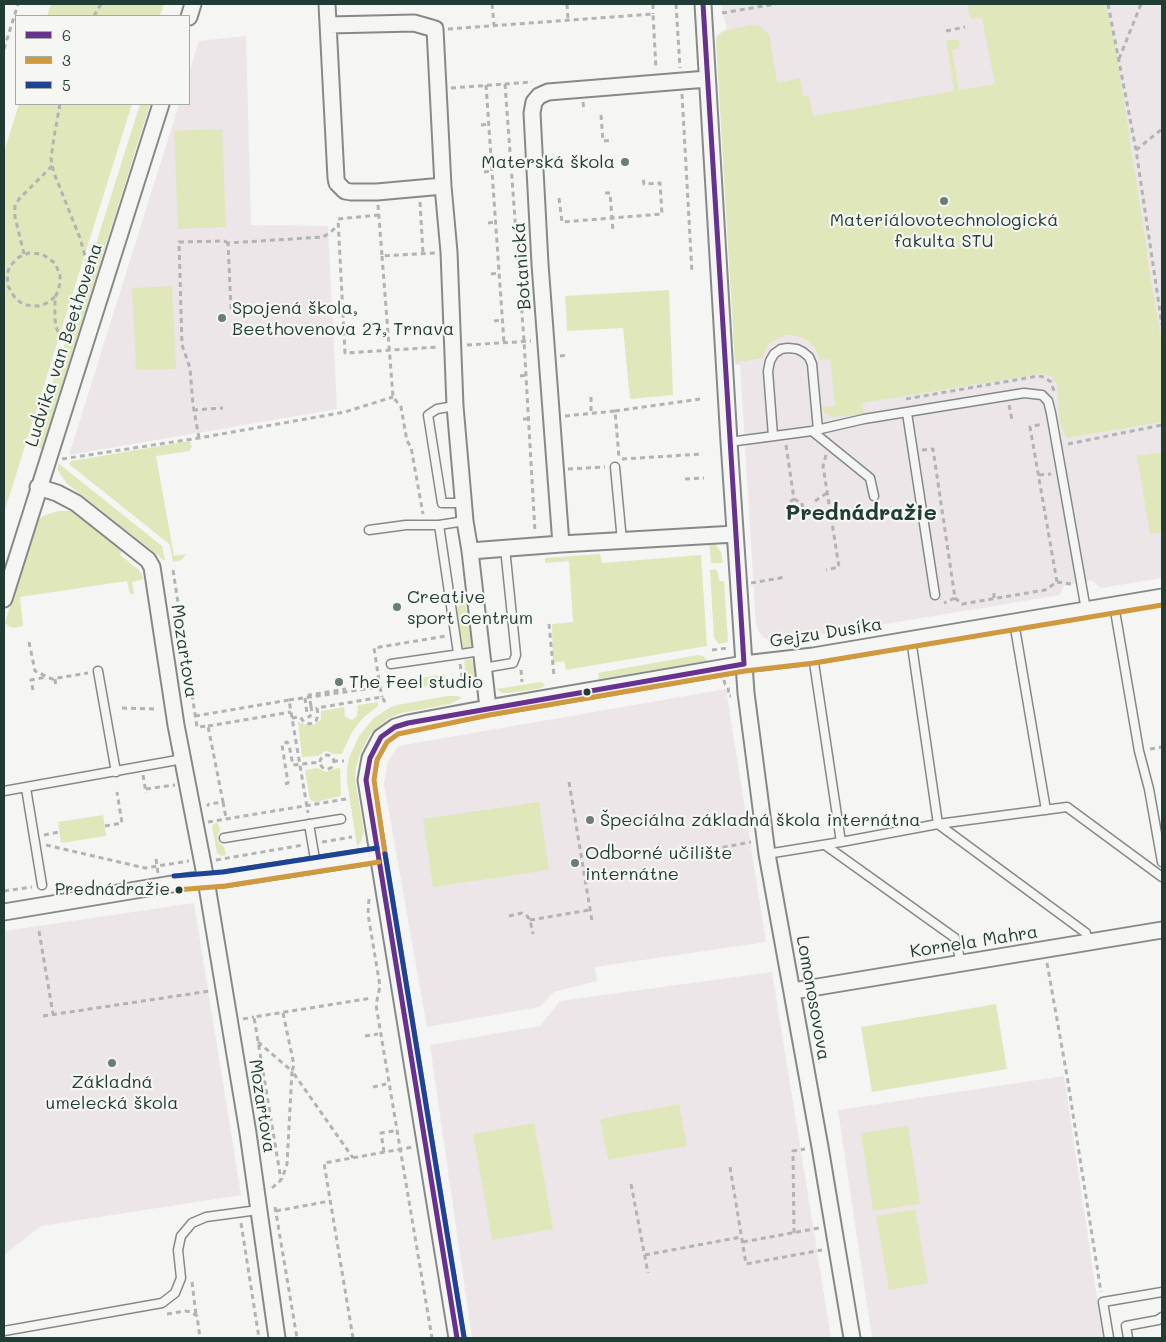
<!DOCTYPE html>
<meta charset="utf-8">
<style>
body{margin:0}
#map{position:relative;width:1166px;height:1342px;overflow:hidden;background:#f5f5f3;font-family:Mali,sans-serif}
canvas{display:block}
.frame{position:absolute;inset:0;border:5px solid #1f3d34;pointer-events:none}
.legend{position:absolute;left:15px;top:15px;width:175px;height:90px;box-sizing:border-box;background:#f6f6f2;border:1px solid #a0aca6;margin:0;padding:6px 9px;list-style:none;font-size:15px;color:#1f3d34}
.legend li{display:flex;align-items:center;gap:10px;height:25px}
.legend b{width:25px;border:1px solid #a0aca6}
</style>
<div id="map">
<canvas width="1166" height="1342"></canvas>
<div class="frame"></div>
<ul class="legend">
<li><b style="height:6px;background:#66318f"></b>6</li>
<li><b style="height:6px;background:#cf993f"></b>3</li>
<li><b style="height:6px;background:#1f4394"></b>5</li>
</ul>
</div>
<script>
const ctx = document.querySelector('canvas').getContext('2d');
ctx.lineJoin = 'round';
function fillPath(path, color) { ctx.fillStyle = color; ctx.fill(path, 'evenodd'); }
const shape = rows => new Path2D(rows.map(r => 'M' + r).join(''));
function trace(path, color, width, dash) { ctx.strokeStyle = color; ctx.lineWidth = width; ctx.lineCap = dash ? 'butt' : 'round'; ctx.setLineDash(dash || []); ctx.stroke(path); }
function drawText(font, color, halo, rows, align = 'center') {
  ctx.font = font + ' Mali,sans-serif'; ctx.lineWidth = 4.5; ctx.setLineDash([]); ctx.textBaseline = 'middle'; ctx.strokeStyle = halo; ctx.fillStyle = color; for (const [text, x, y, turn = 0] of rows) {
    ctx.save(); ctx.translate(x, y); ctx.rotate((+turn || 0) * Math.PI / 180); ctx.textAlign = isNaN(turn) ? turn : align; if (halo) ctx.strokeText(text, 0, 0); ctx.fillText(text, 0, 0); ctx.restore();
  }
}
fillPath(shape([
 [721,4,1162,4,1162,578,1101,588,1092,580,1063,586,1060,595,777,642,771,641,764,638,759,632,756,624,740,365,735,365,735,363,716,39,718,35,721,32,727,29],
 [246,36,251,225,328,226,337,409,69,455,179,104,189,104,189,73,199,41],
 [726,689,766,942,595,967,597,981,554,992,539,1007,427,1027,384,784,388,761,398,746],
 [194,903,241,1195,41,1226,4,1255,4,931],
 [772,972,831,1338,472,1338,430,1045,540,1026,560,1001],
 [1064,1076,1103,1338,872,1338,838,1110]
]), '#ece6e8');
fillPath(shape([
 [51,4,164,4,160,16,47,16],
 [967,4,1106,4,1116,50,1147,250,1147,257,1162,345,1162,422,1066,438,1060,422,1057,384,1051,376,1039,374,862,403,864,414,832,417,824,413,822,407,835,406,830,359,820,360,815,348,808,341,797,336,786,335,769,343,762,358,735,363,716,39,718,35,727,30,753,25,759,26,765,30,769,35,777,83,800,78,803,97,809,96,813,116,954,91,946,40,958,40,960,42,959,48,952,50,959,90,995,84,982,18,970,19],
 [19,104,132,104,4,513,4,152],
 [140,104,150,104,42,449,37,447,34,441],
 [222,129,226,227,178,229,174,131],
 [172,286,176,369,136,370,132,288],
 [669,290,673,395,630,399,623,328,567,331,565,296],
 [190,441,192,447,189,451,156,456,174,556,186,554,182,560,173,562,170,545,168,543,69,464,71,461],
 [1162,452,1162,532,1150,534,1137,456],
 [58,463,162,546,165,560,163,560,158,555,66,483,58,470],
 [58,511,70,511,78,514,122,550,120,555,139,570,144,579,132,582,134,594,130,594,127,581,20,597,23,626,14,628,10,627,5,623,36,523,43,516],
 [709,541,716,545,721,552,723,563,711,563],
 [600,554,602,563,701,555,707,646,566,670,564,661,553,663,552,624,573,622,569,561,545,563,545,558],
 [716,569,718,573,719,581,724,581,728,642,719,644,714,638,710,570],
 [465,603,472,643,470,647,461,648,456,608],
 [698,655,703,656,708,661,599,679,598,673],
 [471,659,474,661,477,677,466,678,464,660],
 [444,674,445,683,403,690,402,681],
 [541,682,545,684,543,687,538,689,508,693,502,693,496,689],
 [448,696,458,696,462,698,450,704,401,713,389,718,370,734,360,754,356,768,355,779,364,832,361,842,357,846,347,781,347,770,349,758,359,736,374,718,389,708,397,705],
 [378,702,378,706,363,718,352,732,342,754,334,754,326,751,318,756,302,757,298,722,311,726,317,723,321,719,321,711,344,707,345,717,352,720,357,716,358,705],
 [318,768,326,772,333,769,340,768,341,796,316,802,310,800,305,770],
 [539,802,549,870,433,887,423,819],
 [103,815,106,836,61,843,58,822],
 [215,823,218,823,220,830,217,835,219,843,224,847,226,855,221,856,217,853,212,826],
 [996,1004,1007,1069,872,1092,861,1027],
 [679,1104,687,1146,608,1160,600,1119],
 [534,1123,553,1229,492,1240,473,1134],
 [908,1126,920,1204,873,1211,861,1133],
 [915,1209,928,1283,889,1290,876,1216]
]), '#e0e7bb');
const service = shape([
 [455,406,437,409,428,415,442,503,463,503],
 [907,413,935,595],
 [812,431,870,478,874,496],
 [773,436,768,371,770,361,774,354,781,349,788,348,797,349,803,352,809,357,812,364,818,430],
 [729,442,812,431,864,419,1024,393,1042,395,1048,401,1051,413,1086,610],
 [615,467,622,541],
 [439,525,458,653],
 [369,530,406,525,439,525,465,521],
 [1114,605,1139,751,1149,789,1162,862],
 [1014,622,1046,810],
 [911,639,938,824,1086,933,1088,942],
 [813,656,841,842],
 [391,664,481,651],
 [483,668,513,663,516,655,505,548],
 [98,671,116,772],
 [26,788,42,885],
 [4,791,183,759],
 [309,824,316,865],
 [224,838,341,819],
 [825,845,955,938,961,963],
 [767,854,841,842,938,824,1067,807,1162,877],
 [4,1331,162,1303,175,1293,181,1278,178,1250,181,1236,192,1223,206,1217,258,1210],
 [1109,1338,1103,1302,1162,1292],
 [1128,1338,1126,1326,1158,1320,1162,1317]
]);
const minor = shape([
 [327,4,336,178,337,183,345,191,351,192,377,192,443,186],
 [703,4,729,442,746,693,767,854,820,1147,852,1338],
 [189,17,193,4],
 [329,25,414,23,435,29,443,186,449,252,455,406,465,521,470,551,488,708],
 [707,79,548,92,539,96,534,102,532,113,540,264,561,544,735,534],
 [38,487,57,493,76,503,148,560,152,567,176,725,206,880,248,1133,277,1338],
 [470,551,561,544],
 [4,599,161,104],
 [4,912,190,881,224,879,378,855],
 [793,991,1162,930],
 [457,1338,366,780,370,758,381,737,395,727,408,723,488,708,744,664,813,656,1162,597]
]);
trace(service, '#858a88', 11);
trace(minor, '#858a88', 19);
trace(shape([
 [492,4,494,25],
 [567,4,568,19],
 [653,4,653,14],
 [676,4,680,68],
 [1108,4,1136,150,1162,325],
 [722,13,776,4],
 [94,16,101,4],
 [448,29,653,14,656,69],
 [946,31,965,27],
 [4,49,18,4],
 [1119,59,1141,4],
 [505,84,524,341,535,532],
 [486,85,504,343],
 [451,88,532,82],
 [682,94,692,273],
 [583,102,584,111],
 [60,104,54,137,51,158,52,165,54,173,80,238,87,263],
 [601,115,603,141,613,140],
 [481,125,489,124],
 [1136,150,1162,129],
 [484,172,492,171],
 [605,193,610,193,613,232],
 [559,198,562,222,662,214,660,183,644,184,643,178],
 [420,202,423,254],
 [378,205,382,256,435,253],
 [379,215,338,219,345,353,439,347],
 [488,223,495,222],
 [24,254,15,217,15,206,19,199,52,166],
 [382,256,393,397,401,407,407,441,411,447,423,514],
 [491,274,499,273],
 [55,297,45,304,39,306,25,305,20,302,15,298,8,286,7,274,10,266,19,257,29,253,42,254,55,263,60,275,60,283,58,291,55,297,55,319,56,327,62,341],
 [231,309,228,243,323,237,331,232,338,225],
 [494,321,502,320],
 [306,331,343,328],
 [467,345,531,341],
 [560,356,568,355],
 [520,376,526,375],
 [591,397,591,414],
 [906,399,1038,376,1044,377,1051,382,1054,391],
 [1009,405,1012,420],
 [193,410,223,408],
 [615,411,700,399],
 [565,416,615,411,619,457],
 [523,419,528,419],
 [199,438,193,405,190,368,182,345,179,242,224,241,228,243],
 [1068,444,1162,425],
 [786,445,794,499,791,501,789,505,790,513],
 [922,450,933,449,955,598,944,603],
 [826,455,823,466,839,567,826,570],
 [62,459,199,438,345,412,393,397],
 [622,459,703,454],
 [568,469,605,467],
 [1039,475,1051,474],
 [685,479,704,478],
 [794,499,802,503,803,511],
 [815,501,827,493],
 [173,570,197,727,208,726,223,802,209,804,207,806],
 [1057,582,1071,584],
 [751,583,786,577],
 [955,598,962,604,1045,590,1057,582,1030,427,1042,424],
 [994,598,994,590],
 [549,624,554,676],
 [29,642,35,671,52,679,88,673],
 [712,650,728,648],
 [460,664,464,688],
 [521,670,522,682],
 [55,679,56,687],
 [724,680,725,684,728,687,729,696,731,696],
 [380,687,382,697],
 [33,690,31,680,47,677],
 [305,698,307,714,309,717,312,714,311,706],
 [289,700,380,687,374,648,446,636],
 [122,708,158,709],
 [195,716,289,700,308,813],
 [292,718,300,717,304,722,310,724,316,721,318,715,317,708,382,697,386,704],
 [208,726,291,712],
 [1150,749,1162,747],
 '320 762a7 7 0 1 1 14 0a7 7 0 1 1-14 0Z',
 [333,761,344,761],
 [143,775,146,793],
 [569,782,592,921],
 [285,784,288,783,282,745,284,743,287,742,289,745,293,765,320,762],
 [146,789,175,785],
 [223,802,226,818],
 [208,822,346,799],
 [105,826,122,823,117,792],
 [44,835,59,832],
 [322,842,352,837],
 [46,845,145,868,189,861],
 [705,851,751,842],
 [156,859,158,873],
 [216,860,303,845],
 [4,891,32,887],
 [369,899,368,914,380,986,376,1005,432,1338],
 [509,916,522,913,527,916,530,920,533,934],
 [530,920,590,910],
 [39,931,53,1014],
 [1047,963,1067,1076,1101,1292],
 [283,1013,294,1065,292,1071,353,1158],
 [43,1016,210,991],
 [243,1019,254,1017],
 [365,1036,378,1034],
 [258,1042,292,1071,287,1164,282,1179],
 [373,1087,386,1084],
 [384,1152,381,1133,394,1131],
 [730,1167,746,1264,822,1250],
 [631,1184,648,1273],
 [272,1188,281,1180,254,1017,372,998],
 [275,1207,297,1338],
 [276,1211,330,1201],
 [241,1223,259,1338],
 [794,1233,793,1151,805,1149],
 [743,1242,819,1228],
 [645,1255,741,1237],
 [192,1282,196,1315],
 [167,1314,185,1311,191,1312,197,1316,200,1338],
 [353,1338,324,1163,413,1147]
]), '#b0b4b2', 3, [5, 4]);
trace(service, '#f5f5f3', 8);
trace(minor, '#f5f5f3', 15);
trace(shape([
 [311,706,309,695,346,689]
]), '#b0b4b2', 3, [5, 4]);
trace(shape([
 [703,4,744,664],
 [457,1338,366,780,370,758,381,737,395,727,408,723,744,664]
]), '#66318f', 5);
trace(shape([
 [385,854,374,780,377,760,387,742,398,734,489,715,745,671,814,663,1162,605],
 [176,890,225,886,379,862]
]), '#cf993f', 5);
trace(shape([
 [385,854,464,1337],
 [174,876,223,872,377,848]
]), '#1f4394', 5);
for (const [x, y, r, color] of [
 [625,162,5,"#6a7d77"],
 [944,201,5,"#6a7d77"],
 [222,318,5,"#6a7d77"],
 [397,607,5,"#6a7d77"],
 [339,682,5,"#6a7d77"],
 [587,692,4.5,"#1f3d34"],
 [590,820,5,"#6a7d77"],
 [575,863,5,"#6a7d77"],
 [179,890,4.5,"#1f3d34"],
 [112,1063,5,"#6a7d77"]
]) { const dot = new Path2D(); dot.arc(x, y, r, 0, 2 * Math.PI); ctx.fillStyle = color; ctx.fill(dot); trace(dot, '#f6f6f2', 2); }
drawText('17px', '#1f3d34', '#f6f6f2', [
 ["Prednádražie",170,890]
], 'right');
drawText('18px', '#1f3d34', '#f6f6f2', [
 ["Materská škola",615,162,"right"],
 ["Materiálovotechnologická",944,220,"center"],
 ["fakulta STU",944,241,"center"],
 ["Spojená škola,",232,308],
 ["Beethovenova 27, Trnava",232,329],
 ["Creative",407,597],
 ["sport centrum",407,618],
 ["The Feel studio",349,682],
 ["Špeciálna základná škola internátna",600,820],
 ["Odborné učilište",585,853],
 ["internátne",585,874],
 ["Základná",112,1082,"center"],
 ["umelecká škola",112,1103,"center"]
], 'left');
drawText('18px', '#1f3d34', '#f6f6f2', [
 ["Botanická",522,266,-94],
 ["Ludvika van Beethovena",64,345,-72],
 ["Gejzu Dusíka",826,633,-9],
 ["Mozartova",184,651,81],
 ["Kornela Mahra",974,942,-9],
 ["Lomonosovova",813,998,80],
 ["Mozartova",262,1106,81]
]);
drawText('bold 22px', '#1f3d34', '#f6f6f2', [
 ["Prednádražie",861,513]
]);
</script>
